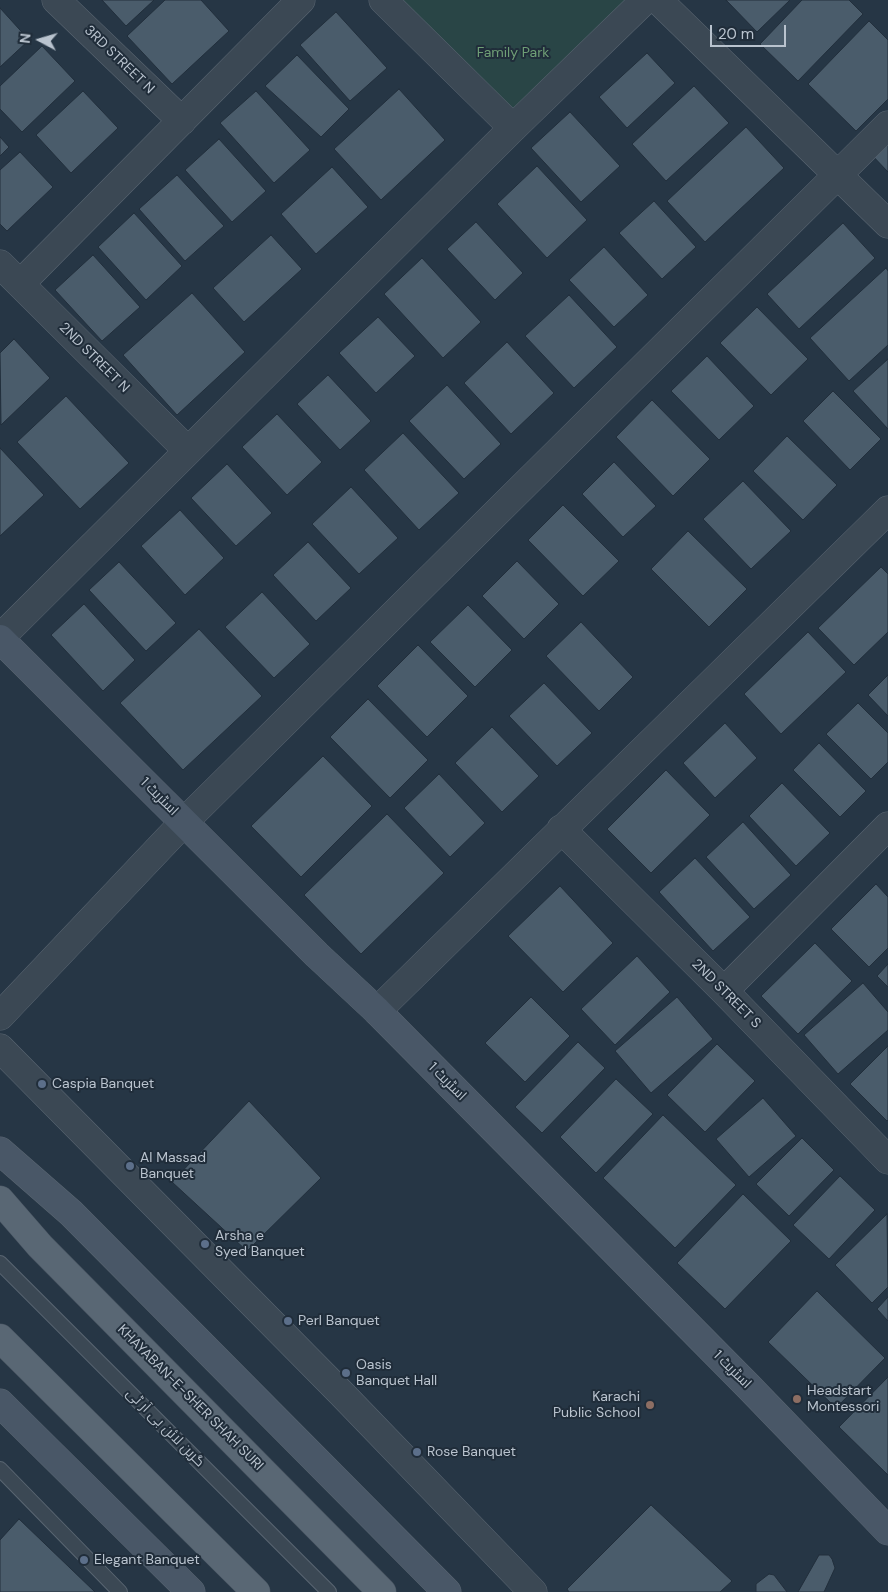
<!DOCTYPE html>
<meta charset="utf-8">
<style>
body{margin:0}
#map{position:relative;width:888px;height:1592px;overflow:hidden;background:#263645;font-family:"DM Sans",sans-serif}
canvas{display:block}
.north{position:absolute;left:15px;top:15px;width:50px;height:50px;-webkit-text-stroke:4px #202d3a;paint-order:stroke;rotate:276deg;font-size:14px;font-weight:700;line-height:20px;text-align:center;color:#b9c3ce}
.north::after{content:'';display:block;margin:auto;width:18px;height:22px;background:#b9c3ce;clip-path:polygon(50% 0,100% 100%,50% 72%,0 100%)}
.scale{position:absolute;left:710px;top:25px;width:76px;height:22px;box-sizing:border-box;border:2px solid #b9c3ce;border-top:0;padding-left:6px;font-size:15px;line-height:18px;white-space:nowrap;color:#b9c3ce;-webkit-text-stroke:4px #202d3a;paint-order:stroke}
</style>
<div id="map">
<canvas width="888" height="1592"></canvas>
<div class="north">N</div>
<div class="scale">20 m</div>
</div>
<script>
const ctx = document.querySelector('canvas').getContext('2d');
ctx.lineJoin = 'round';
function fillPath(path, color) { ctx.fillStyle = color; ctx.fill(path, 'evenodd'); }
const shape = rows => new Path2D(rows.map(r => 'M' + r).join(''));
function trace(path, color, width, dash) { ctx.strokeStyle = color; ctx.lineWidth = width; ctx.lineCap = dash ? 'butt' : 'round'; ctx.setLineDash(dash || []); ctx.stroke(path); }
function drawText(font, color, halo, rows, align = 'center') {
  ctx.font = font + ' "DM Sans",Cairo,sans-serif'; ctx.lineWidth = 4; ctx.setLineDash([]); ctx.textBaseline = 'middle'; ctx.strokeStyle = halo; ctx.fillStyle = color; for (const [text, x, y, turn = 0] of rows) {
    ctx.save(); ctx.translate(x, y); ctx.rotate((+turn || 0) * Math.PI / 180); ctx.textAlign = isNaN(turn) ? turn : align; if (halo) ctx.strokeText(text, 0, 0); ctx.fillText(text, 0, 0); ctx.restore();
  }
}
fillPath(shape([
 [383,0,645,0,513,128]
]), '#294546');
const building = shape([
 [102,0,154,0,126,26,102,0],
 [165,0,201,0,229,31,172,84,127,36,165,0],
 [726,0,790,0,757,32,726,0],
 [802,0,849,0,863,14,798,81,760,44,802,0],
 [0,8,29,40,0,67,0,8],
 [336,12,387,68,350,101,300,45,336,12],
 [869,21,888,40,888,99,856,131,808,84,869,21],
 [42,46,75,81,22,132,0,109,0,86,42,46],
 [647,53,675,83,627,128,599,97,647,53],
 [297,55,349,109,321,137,265,86,297,55],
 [694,86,729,123,666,181,632,144,694,86],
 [399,89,445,140,381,200,334,149,399,89],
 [83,91,118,128,71,173,36,135,83,91],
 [256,91,310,150,274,183,220,123,256,91],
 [570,112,620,166,581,202,531,148,570,112],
 [746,127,784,168,705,242,667,201,746,127],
 [888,134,888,172,869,152,888,134],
 [0,137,9,147,0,156,0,137],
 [219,139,266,191,232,222,185,170,219,139],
 [20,152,53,187,7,231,0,224,0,170,20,152],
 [537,166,587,220,547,258,497,204,537,166],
 [332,167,368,207,316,254,281,214,332,167],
 [177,175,224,226,185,261,139,209,177,175],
 [654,201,696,247,662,279,619,233,654,201],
 [134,213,182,266,146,300,98,247,134,213],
 [476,222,523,273,495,300,447,249,476,222],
 [843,223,875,258,799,329,767,294,843,223],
 [271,235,302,269,244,322,213,288,271,235],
 [604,247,648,295,614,327,569,280,604,247],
 [93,255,140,307,102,341,55,290,93,255],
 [422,258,481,322,443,358,384,294,422,258],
 [886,268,888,271,888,345,849,381,810,338,886,268],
 [192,293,245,352,177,415,123,355,192,293],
 [569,295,617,347,574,388,525,336,569,295],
 [757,307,808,359,771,395,720,343,757,307],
 [378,317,415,356,376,393,339,353,378,317],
 [14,339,50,378,1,425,0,353,14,339],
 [507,342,554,393,511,434,464,383,507,342],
 [707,356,754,406,719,440,671,391,707,356],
 [888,359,888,429,853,391,888,359],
 [328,375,371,421,340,450,297,404,328,375],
 [447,385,501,444,464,479,409,421,447,385],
 [833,391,881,439,850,470,803,421,833,391],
 [66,396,129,463,80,509,17,442,66,396],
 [652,400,710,459,673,496,616,437,652,400],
 [277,414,322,462,287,495,242,447,277,414],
 [403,433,459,493,419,530,364,470,403,433],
 [787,436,837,485,803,520,753,471,787,436],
 [0,448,44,495,0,536,0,448],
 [614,462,656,506,623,537,582,494,614,462],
 [227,464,272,513,236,546,191,498,227,464],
 [743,481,791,531,751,569,703,519,743,481],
 [351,487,398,538,359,574,312,524,351,487],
 [563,505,619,561,583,596,528,540,563,505],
 [180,510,224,558,185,595,141,546,180,510],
 [688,531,747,589,709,627,651,569,688,531],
 [308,542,351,588,316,621,273,575,308,542],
 [517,561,559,604,524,639,482,596,517,561],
 [119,562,176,623,146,651,89,590,119,562],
 [881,567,888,574,888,632,854,665,818,628,881,567],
 [262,592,310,644,274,678,225,627,262,592],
 [84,604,135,660,103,691,51,635,84,604],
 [468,605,512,650,475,687,430,642,468,605],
 [581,622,633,677,599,711,546,656,581,622],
 [199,629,262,696,183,770,120,703,199,629],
 [808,632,846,672,781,734,744,694,808,632],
 [418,645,468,696,427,737,377,686,418,645],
 [888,675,888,716,868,695,888,675],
 [544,683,592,733,557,766,509,716,544,683],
 [368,699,428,760,390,798,330,737,368,699],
 [858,703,888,733,888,762,871,779,826,734,858,703],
 [725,723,757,758,715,798,683,763,725,723],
 [492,727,539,776,502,812,455,763,492,727],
 [819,743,866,791,840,817,793,770,819,743],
 [323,756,372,806,301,877,251,826,323,756],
 [666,770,710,815,651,873,607,829,666,770],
 [439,774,485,823,450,857,404,808,439,774],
 [782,783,830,833,796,866,749,816,782,783],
 [387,814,444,873,361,954,304,895,387,814],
 [743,822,791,875,754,909,706,857,743,822],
 [695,858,750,917,713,951,659,892,695,858],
 [876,884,888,897,888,948,869,967,831,929,876,884],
 [560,886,613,943,563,992,508,936,560,886],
 [815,943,852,981,798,1034,761,996,815,943],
 [637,956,670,992,615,1045,581,1009,637,956],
 [888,964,888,987,877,976,888,964],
 [863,983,888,1012,888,1030,838,1074,804,1035,863,983],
 [531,997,570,1036,525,1082,485,1043,531,997],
 [677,997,713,1039,651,1093,615,1051,677,997],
 [578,1042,605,1068,542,1133,515,1107,578,1042],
 [717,1044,755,1081,705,1132,667,1095,717,1044],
 [888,1046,888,1120,887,1121,850,1084,888,1046],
 [616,1079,653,1114,596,1173,560,1137,616,1079],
 [763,1098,796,1136,749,1177,716,1139,763,1098],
 [249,1101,321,1178,247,1251,172,1182,249,1101],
 [663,1115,736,1185,675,1248,603,1178,663,1115],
 [802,1138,834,1170,789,1216,756,1184,802,1138],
 [840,1176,875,1210,829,1259,793,1225,840,1176],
 [743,1194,791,1241,725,1309,677,1263,743,1194],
 [887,1214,888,1287,872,1303,835,1265,887,1214],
 [817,1291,885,1358,836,1408,768,1342,817,1291],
 [888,1297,888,1321,877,1309,888,1297],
 [888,1377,888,1475,839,1427,888,1377],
 [651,1505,732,1581,720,1592,569,1592,567,1589,651,1505],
 [19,1519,95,1592,0,1592,0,1540,19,1519],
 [819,1555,829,1555,832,1559,835,1568,824,1592,798,1592,819,1555],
 [769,1574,774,1575,787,1592,756,1592,756,1584,769,1574]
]);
fillPath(building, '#4a5c6b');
trace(building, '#222f3c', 1);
const lane = shape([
 [0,1263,329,1592],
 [0,1469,120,1592]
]);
const street = shape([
 [56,0,182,121],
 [383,0,513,128],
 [658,0,888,224],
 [0,264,188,451],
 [20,284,301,0],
 [0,638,513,128,645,0],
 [561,829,724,991,888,1160],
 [724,991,888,826],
 [377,1011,888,510],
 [0,1016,184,822,888,125],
 [0,1048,341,1393,533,1592]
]);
const secondary = shape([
 [0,639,317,955,377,1011,748,1386,888,1531],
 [0,1151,71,1213,447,1592],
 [0,1403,191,1592]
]);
const primary = shape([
 [0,1200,40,1246,382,1592],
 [0,1338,256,1592]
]);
trace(lane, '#5a6672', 16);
trace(street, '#5a6672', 29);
trace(secondary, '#5a6672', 29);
trace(primary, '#45515e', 29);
trace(lane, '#3b4854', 14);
trace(street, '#3b4854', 28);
trace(secondary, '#495767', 28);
trace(primary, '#596774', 28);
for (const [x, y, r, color] of [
 [42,1084,5,"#5c6f8a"],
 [130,1166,5,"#5c6f8a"],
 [205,1244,5,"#5c6f8a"],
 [288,1321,5,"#5c6f8a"],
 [346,1373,5,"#5c6f8a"],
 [797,1399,5,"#8d6e63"],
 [650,1405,5,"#8d6e63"],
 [417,1452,5,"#5c6f8a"],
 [84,1560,5,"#5c6f8a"]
]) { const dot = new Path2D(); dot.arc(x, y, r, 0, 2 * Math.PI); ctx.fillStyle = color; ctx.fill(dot); trace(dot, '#202d3a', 2); }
drawText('14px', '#6f9f76', '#202d3a', [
 ["Family Park",513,53]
]);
drawText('14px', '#b9c3ce', '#202d3a', [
 ["3RD STREET N",119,60,44],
 ["2ND STREET N",94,358,45],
 ["اسٹریٹ 1",159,797,45],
 ["2ND STREET S",726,994,45],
 ["اسٹریٹ 1",447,1082,45],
 ["اسٹریٹ 1",732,1370,45],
 ["KHAYABAN-E-SHER SHAH SURI",190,1398,45],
 ["گرین لائن بی آر ٹی",165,1428,45]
]);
drawText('14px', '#b9c3ce', '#202d3a', [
 ["Caspia Banquet",52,1084],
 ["Al Massad",140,1158],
 ["Banquet",140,1174],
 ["Arsha e",215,1236],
 ["Syed Banquet",215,1252],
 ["Perl Banquet",298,1321],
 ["Oasis",356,1365],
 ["Banquet Hall",356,1381],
 ["Headstart",807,1391],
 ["Montessori",807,1407],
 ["Karachi",640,1397,"right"],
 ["Public School",640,1413,"right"],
 ["Rose Banquet",427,1452],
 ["Elegant Banquet",94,1560]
], 'left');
</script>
